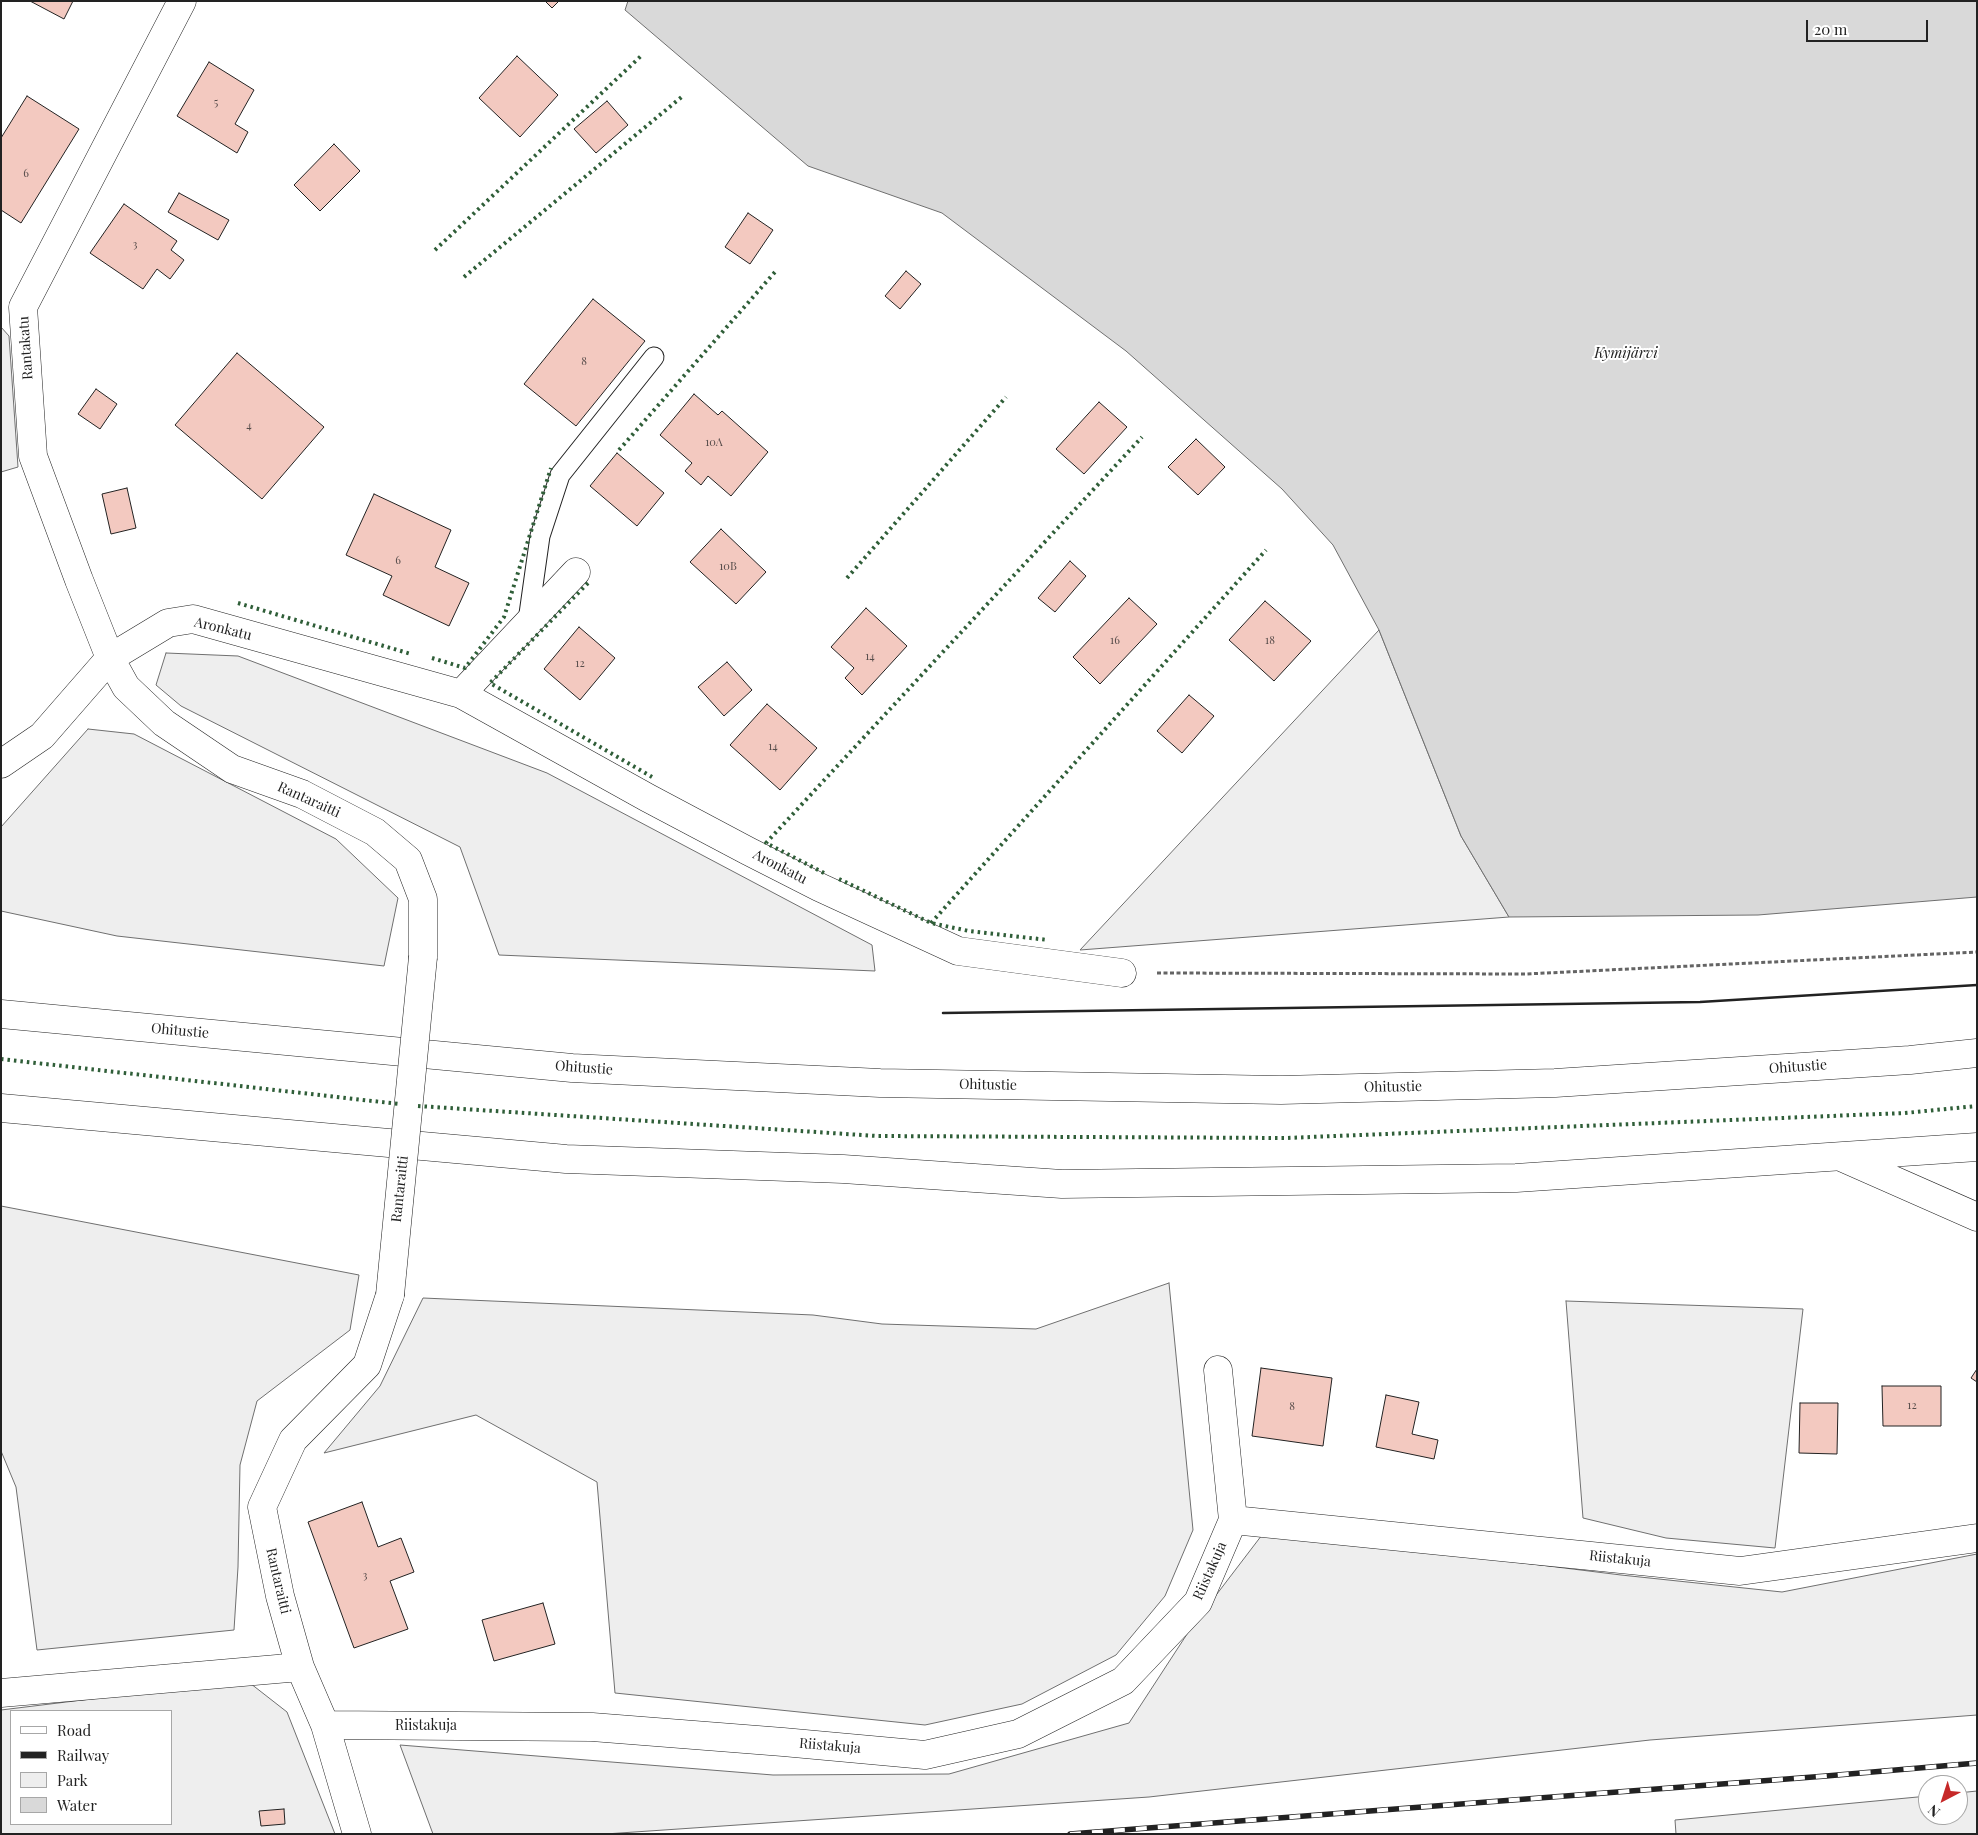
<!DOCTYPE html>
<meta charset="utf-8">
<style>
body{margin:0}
#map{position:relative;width:1978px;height:1835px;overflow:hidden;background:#fff;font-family:"Playfair Display",serif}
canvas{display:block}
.frame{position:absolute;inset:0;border:2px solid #222;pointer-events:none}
.legend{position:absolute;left:10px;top:1710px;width:162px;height:115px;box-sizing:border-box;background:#fff;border:1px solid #a7a7a7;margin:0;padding:6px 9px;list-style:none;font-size:15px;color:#222}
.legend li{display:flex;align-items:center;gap:10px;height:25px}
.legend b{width:25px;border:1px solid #a7a7a7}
.north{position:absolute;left:1918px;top:1775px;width:50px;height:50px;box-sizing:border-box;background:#fff;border:1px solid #a7a7a7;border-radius:50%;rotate:220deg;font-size:14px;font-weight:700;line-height:20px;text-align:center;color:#222}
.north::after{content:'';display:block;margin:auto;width:18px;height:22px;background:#c62828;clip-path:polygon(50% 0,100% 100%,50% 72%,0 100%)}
.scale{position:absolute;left:1806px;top:20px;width:122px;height:22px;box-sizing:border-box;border:2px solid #222;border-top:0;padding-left:6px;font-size:15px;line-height:18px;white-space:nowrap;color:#222;-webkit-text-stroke:4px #fff;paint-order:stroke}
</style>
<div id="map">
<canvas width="1978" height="1835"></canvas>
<div class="frame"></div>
<ul class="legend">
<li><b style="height:6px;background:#fff"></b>Road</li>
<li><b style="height:6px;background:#222"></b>Railway</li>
<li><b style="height:14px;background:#eee"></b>Park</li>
<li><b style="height:14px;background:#d9d9d9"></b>Water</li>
</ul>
<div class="north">N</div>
<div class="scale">20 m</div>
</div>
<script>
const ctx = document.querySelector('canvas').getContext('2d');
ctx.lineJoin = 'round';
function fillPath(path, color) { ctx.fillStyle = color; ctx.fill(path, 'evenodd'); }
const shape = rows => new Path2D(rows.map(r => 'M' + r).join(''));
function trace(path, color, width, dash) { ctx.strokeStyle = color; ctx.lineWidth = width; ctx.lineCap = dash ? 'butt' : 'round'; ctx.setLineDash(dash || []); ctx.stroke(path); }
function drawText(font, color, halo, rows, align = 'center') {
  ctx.font = font + ' "Playfair Display",serif'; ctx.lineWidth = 4; ctx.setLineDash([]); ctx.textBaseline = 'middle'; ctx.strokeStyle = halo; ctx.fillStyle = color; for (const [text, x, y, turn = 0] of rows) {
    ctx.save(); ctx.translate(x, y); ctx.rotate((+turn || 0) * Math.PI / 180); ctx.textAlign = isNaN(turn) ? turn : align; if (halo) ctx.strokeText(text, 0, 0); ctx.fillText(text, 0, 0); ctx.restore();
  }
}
const green = shape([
 [1,327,9,336,18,467,1,472,1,327],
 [1379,630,1461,836,1509,917,1080,950,1379,630],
 [166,653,238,656,547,773,872,945,875,971,499,955,460,847,181,706,156,685,166,653],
 [88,729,134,734,336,839,398,898,384,966,117,936,1,911,1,827,88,729],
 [1,1206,359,1275,350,1330,257,1401,240,1465,238,1567,234,1630,37,1650,16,1487,1,1451,1,1206],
 [1169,1283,1193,1530,1165,1596,1116,1655,1022,1704,925,1725,615,1693,597,1482,476,1415,324,1453,380,1386,423,1298,813,1315,882,1324,1036,1329,1169,1283],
 [1566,1301,1803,1309,1775,1548,1666,1538,1583,1518,1566,1301],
 [1265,1531,1621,1575,1782,1592,1977,1554,1977,1715,1650,1740,1149,1797,605,1834,433,1834,400,1745,773,1775,949,1774,1129,1723,1191,1628,1265,1531],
 [246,1680,287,1712,335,1834,1,1834,1,1710,246,1680],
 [11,1711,171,1711,171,1824,11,1824,11,1711],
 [1977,1791,1977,1834,1676,1834,1675,1820,1928,1796,1928,1815,1958,1815,1958,1793,1977,1791]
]);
fillPath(green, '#eee');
trace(green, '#6f6f6f', 1);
const water = shape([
 [628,1,1977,1,1977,897,1758,915,1509,917,1461,836,1379,630,1333,545,1282,489,1126,351,942,213,808,166,625,10,628,1]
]);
fillPath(water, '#d9d9d9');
trace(water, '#6f6f6f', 1);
const building = shape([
 [30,1,73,1,64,19,30,1],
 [545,1,559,1,552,8,545,1],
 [517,56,558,95,520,137,479,98,517,56],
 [209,62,254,90,235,124,248,132,237,153,177,116,209,62],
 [27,96,79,129,21,223,1,210,1,138,27,96],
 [607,101,628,125,596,153,574,129,607,101],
 [334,144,360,171,320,211,294,185,334,144],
 [179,193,229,220,218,240,168,212,179,193],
 [124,204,177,241,171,250,184,260,170,279,157,269,143,289,90,253,124,204],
 [748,213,773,230,750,264,725,247,748,213],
 [906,271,921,284,900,309,885,296,906,271],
 [593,299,645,341,576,426,524,384,593,299],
 [237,353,324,427,262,499,175,425,237,353],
 [96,389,117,404,100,429,78,414,96,389],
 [694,394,718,415,722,411,768,452,731,496,708,476,701,485,685,471,692,463,660,435,694,394],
 [1099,402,1127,427,1084,474,1056,449,1099,402],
 [1196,439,1225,467,1198,495,1168,467,1196,439],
 [617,453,664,493,637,526,590,486,617,453],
 [127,488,136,528,111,534,102,494,127,488],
 [374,494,451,530,435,567,469,583,449,626,383,595,392,576,346,555,374,494],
 [721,529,766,572,736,604,690,562,721,529],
 [1070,561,1086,576,1055,612,1038,598,1070,561],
 [1129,598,1157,624,1100,684,1073,657,1129,598],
 [1265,601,1311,641,1274,681,1229,640,1265,601],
 [866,608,907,646,862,695,845,678,854,668,831,647,866,608],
 [579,627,615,658,580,700,544,669,579,627],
 [727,662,752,690,724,716,698,687,727,662],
 [1189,695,1214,716,1182,753,1157,731,1189,695],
 [767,704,817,748,780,790,730,745,767,704],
 [1261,1368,1332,1378,1323,1446,1252,1436,1261,1368],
 [1977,1369,1977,1382,1971,1378,1977,1369],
 [1882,1386,1941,1386,1941,1426,1883,1426,1882,1386],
 [1386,1395,1419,1402,1412,1434,1438,1440,1434,1459,1376,1447,1386,1395],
 [1800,1403,1838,1403,1837,1454,1799,1453,1800,1403],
 [362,1502,378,1547,401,1538,414,1572,390,1581,408,1629,354,1648,308,1522,362,1502],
 [543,1603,555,1644,494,1661,482,1620,543,1603],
 [284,1809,285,1824,261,1826,259,1811,284,1809]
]);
fillPath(building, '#f3c9c0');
trace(building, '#222', 1);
const lane = shape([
 [528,621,540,536,560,475,654,357]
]);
const street = shape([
 [182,1,23,307,33,456,79,580,110,658,126,687,164,723,232,769,302,794,375,832,408,860,423,899,423,957],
 [461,694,576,572],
 [1,764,42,736,110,658,168,623,193,619,461,694,648,798,748,851,819,887,958,951,1122,973],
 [1233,1520,1740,1571,1977,1538],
 [1,1693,300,1667],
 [325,1725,592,1727,783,1742,925,1755,1018,1734,1123,1681,1198,1602,1233,1520,1218,1370],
 [357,1834,325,1725,300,1667,280,1596,262,1507,293,1440,367,1365,390,1295]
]);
const highway = shape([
 [1,1014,572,1068,880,1083,1281,1090,1555,1083,1910,1060,1977,1053],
 [1,1108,566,1159,843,1169,1062,1184,1516,1178,1977,1147],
 [1841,1157,1977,1217]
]);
trace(lane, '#222', 21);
trace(street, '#222', 29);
trace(highway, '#222', 29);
trace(shape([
 [1157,973,1526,974,1977,952]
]), '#646464', 3, [4, 2.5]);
trace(lane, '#fff', 19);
trace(street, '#fff', 28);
trace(highway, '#fff', 28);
const rail = shape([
 [1070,1834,1826,1776,1977,1763]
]);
trace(rail, '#222', 5.5);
trace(rail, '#fff', 4, [11]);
const streetBridge = shape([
 [390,1295,423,957]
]);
trace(streetBridge, '#222', 29, []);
trace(streetBridge, '#fff', 28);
trace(shape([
 [435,250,641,56],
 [464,277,684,95],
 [619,450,775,272],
 [847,578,1006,397],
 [588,583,490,683,652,777],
 [238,603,411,654],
 [432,658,465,668,504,617,551,468],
 [824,873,766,843,1142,437],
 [839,879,931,923,969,931,1048,940],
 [931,923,1266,550],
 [1,1059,399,1104],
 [418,1106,877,1136,1286,1138,1905,1113,1977,1106]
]), '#2f5e38', 4, [2.5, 4]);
trace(shape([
 [943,1013,1700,1002,1977,985]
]), '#222', 2.5);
drawText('11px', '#564c4a', null, [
 ["5",216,103],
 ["6",26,174],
 ["3",135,245],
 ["8",584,362],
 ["4",249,426],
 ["10A",714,443],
 ["6",398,561],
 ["10B",728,567],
 ["16",1115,641],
 ["18",1270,641],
 ["14",870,657],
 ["12",580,664],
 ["14",773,747],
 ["12",1912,1406],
 ["8",1292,1407],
 ["3",365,1576]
]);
drawText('14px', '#222', '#fff', [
 ["Rantakatu",26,348,-94],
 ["Aronkatu",223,629,14],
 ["Rantaraitti",309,800,24],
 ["Aronkatu",780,867,27],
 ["Ohitustie",180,1031,5],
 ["Ohitustie",1798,1067,-4],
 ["Ohitustie",584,1068,4],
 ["Ohitustie",988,1085,1],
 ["Ohitustie",1393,1087,-1],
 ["Rantaraitti",400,1189,-84],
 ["Riistakuja",1620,1559,6],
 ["Riistakuja",1210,1571,-66],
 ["Rantaraitti",278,1581,77],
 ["Riistakuja",426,1726],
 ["Riistakuja",830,1746,5]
]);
drawText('italic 15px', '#222', '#fff', [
 ["Kymijärvi",1626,353]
]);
</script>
